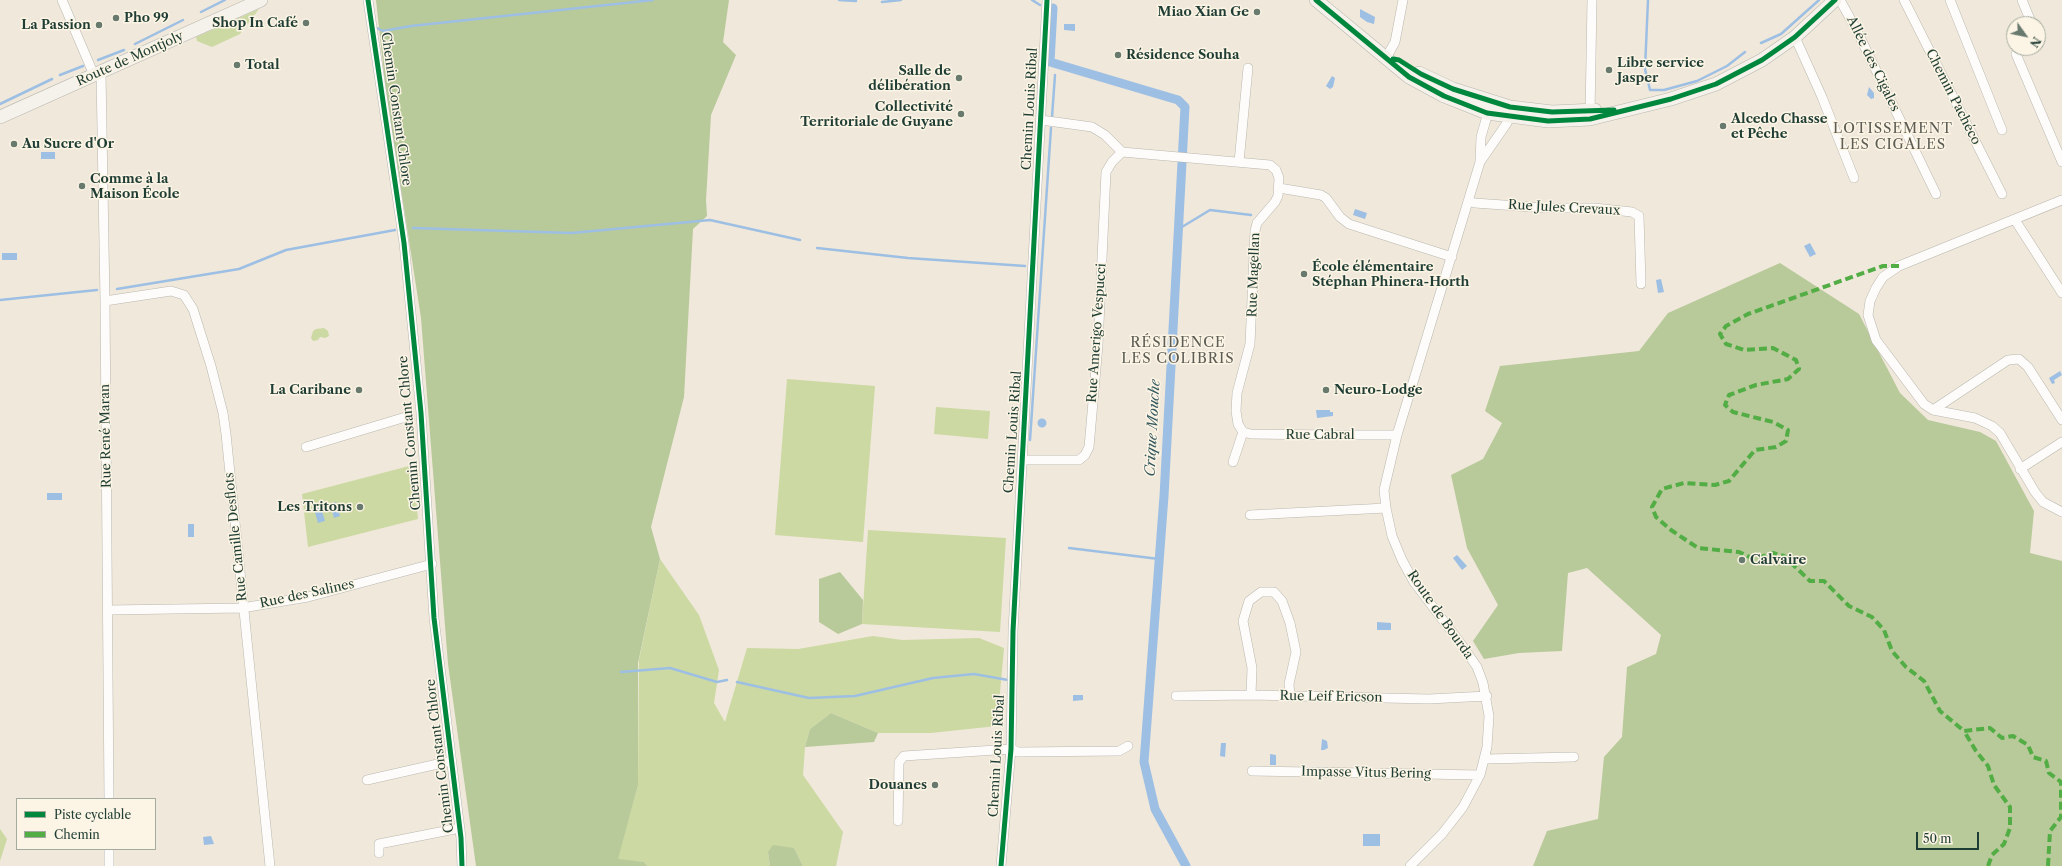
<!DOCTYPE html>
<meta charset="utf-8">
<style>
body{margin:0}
#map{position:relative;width:2062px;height:866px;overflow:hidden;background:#f0e8db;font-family:"Libre Caslon Text",serif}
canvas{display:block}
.legend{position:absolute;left:16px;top:798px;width:140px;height:52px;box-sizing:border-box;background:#fcf5e5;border:1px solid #a4ab9e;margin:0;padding:5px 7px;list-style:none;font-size:12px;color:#1f3d34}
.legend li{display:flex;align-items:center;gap:8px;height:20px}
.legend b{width:20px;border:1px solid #a4ab9e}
.north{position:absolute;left:2006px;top:16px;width:40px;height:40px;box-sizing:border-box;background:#fcf5e5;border:1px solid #a4ab9e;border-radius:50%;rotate:123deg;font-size:11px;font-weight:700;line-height:16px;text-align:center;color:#1f3d34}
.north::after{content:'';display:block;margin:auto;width:14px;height:18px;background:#68796e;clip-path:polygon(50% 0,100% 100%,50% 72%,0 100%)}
.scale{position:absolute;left:1916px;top:832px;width:63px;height:18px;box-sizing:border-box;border:2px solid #1f3d34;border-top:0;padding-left:5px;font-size:12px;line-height:14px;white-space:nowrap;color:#1f3d34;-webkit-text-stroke:3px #fcf5e5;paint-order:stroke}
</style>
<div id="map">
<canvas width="2062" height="866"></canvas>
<ul class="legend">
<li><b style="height:5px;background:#00873e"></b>Piste cyclable</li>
<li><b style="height:5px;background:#52ad45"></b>Chemin</li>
</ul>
<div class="north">N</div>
<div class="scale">50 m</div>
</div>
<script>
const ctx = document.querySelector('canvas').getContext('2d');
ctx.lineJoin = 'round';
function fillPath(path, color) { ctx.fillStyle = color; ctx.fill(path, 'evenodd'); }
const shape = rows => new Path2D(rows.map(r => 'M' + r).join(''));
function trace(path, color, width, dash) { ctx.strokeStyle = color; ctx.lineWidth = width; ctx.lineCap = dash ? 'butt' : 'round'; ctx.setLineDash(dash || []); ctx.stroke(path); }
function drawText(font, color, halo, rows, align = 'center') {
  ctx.font = font + ' "Libre Caslon Text",serif'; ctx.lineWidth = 3; ctx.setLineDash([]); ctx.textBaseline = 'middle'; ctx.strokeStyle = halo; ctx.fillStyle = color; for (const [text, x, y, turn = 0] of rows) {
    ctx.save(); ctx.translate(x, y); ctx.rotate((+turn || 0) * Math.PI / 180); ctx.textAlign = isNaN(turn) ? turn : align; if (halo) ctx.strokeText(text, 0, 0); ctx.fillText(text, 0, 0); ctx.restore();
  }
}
fillPath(shape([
 [259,9,240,34,212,47,197,41,196,37],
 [324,328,328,331,329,336,325,338,320,337,318,340,313,341,311,338,313,331,316,329],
 [787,379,875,386,863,542,775,535],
 [936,407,990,411,988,439,934,434],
 [413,465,418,519,308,547,302,494],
 [868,530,1006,538,1000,632,862,624],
 [660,559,699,615,719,670,714,703,725,722,747,648,798,649,873,636,902,640,979,638,1004,648,997,726,931,733,878,733,831,713,810,729,805,747,803,775,843,832,836,866,803,866,794,848,768,852,770,866,647,866,644,862,617,860,638,785,639,660],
 [0,829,7,839,0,861]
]), '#ccd9a2');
fillPath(shape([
 [376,0,729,0,723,42,736,55,711,115,706,200,707,216,693,229,684,397,651,527,660,559,638,663,638,785,618,859,644,862,647,866,476,866,448,664,421,318,386,92],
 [1780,263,1859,314,1900,393,1928,420,1980,432,1996,441,2034,511,2030,553,2062,561,2062,866,1533,866,1547,831,1598,819,1604,757,1622,737,1627,667,1656,654,1661,635,1587,568,1568,573,1562,651,1519,653,1484,659,1473,641,1498,605,1467,548,1451,475,1483,459,1502,423,1485,411,1500,366,1639,351,1668,313],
 [840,572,863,600,862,624,838,634,819,622,819,579],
 [831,713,878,733,874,742,805,747,810,729],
 [773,845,794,848,803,866,770,866,768,852]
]), '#b8c99a');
fillPath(shape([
 [1360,9,1375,17,1374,24,1367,22,1360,17],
 [1064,24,1075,24,1075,31,1064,30],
 [1332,76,1335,78,1333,87,1330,89,1326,86],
 [1869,87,1874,93,1874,98,1871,99,1867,95],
 [41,152,55,152,55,159,41,159],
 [1355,209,1367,213,1365,219,1353,215],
 [1810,243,1816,254,1810,257,1804,246],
 [2,253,17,253,17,260,2,260],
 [1661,279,1664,292,1658,293,1656,280],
 [2060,371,2062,375,2054,380,2055,383,2052,384,2049,378],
 [1316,410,1330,410,1330,412,1333,412,1333,416,1317,418],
 '1037.5 423a4.5 4.5 0 1 1 9 0a4.5 4.5 0 1 1-9 0Z',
 [47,493,62,493,62,500,47,500],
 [336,502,340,516,334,518,330,504],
 [321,507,325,521,318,523,314,509],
 [188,524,194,524,194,537,188,537],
 [1457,555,1467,566,1462,570,1453,558],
 [1377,622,1391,623,1391,630,1377,630],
 [1073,695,1083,695,1083,700,1073,701],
 [1322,739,1327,741,1328,748,1324,750,1321,750],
 [1221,743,1226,743,1225,757,1220,756],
 [1270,754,1276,755,1276,765,1270,765],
 [1363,834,1380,834,1380,846,1363,846],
 [211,836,214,844,204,845,203,837]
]), '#9dbfe3');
trace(shape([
 [839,0,856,1],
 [1032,0,1040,5],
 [1648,0,1645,69,1650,90,1664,90,1697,81,1727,66,1745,52],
 [882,2,901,0],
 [201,12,225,0],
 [377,28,383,31,411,26,653,0],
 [1761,43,1781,34,1819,0],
 [135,44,183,20],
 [98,60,124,50],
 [60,75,83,66],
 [0,104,52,79],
 [1052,117,1055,75],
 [413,228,572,233,710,220,800,240],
 [1177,230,1210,210,1251,215],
 [817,248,908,258,1025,266],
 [117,289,239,269,286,250,395,230],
 [0,300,97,290],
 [1030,440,1051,128],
 [1069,548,1159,559],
 [621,672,670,668,717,682,727,680],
 [737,682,809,698,855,696,933,678,974,674,1008,680]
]), '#9dbfe3', 2.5);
trace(shape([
 [1053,8,1050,62,1178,100,1185,107,1164,496,1144,762,1155,809,1186,866]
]), '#9dbfe3', 9);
const street = shape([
 [62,0,94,75],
 [368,0,404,243,421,413,434,618,461,838,462,866],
 [1840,0,1856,29,1936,194],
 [1904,0,2002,194],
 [1950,0,2002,130],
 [2022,0,2031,22],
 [1795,37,1822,97,1854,178],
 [2016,54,2062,162],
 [1386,58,1395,42,1403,0],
 [101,73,105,301,109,799],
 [1590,115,1592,0],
 [1041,120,1092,127,1105,135,1122,152,1270,165,1276,170,1279,178,1278,196,1275,202,1257,223,1255,231,1250,344,1237,393,1236,411,1238,424,1243,432,1233,462],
 [1239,162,1248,68],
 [1480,162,1507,123,1510,110],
 [1279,188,1321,195,1326,198,1340,217,1349,224,1452,257],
 [2062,200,1899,266,1883,277,1876,288,1870,301,1868,315,1876,340,1924,404,1933,410,1975,418,1992,426,2000,433,2035,492,2043,502,2062,512],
 [1468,201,1475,203,1545,208,1594,208,1632,212,1639,216,1641,284],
 [2015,220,2062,293],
 [105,301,171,291,184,295,193,309,211,366,223,413,226,434,270,866],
 [1933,410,2008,360,2019,359,2028,367,2062,420],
 [1243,432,1251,434,1329,435,1397,435],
 [306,447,409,416],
 [1022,460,1079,460,1085,455,1089,447,1098,345,1106,172,1112,162,1122,152],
 [2020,469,2062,442],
 [1250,515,1386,508],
 [108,610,242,608,308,597,432,564],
 [1251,695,1252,668,1243,621,1249,601,1261,592,1274,592,1282,601,1290,623,1296,652,1289,684,1290,697],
 [1176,696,1251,695,1429,699,1487,696],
 [1486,759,1574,757],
 [1252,771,1480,775],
 [367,780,451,761],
 [898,821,899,762,904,756,1011,749,1018,752,1119,751,1128,746],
 [379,853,379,844,460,828],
 [109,866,109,849],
 [1001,866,1011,749,1013,631,1047,0],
 [1410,866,1442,834,1463,807,1480,775,1487,747,1489,716,1483,683,1477,667,1461,644,1414,582,1402,560,1392,536,1386,508,1384,490,1397,435,1480,162,1481,137,1489,109]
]);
const secondary = shape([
 [1316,0,1409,77,1444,96,1487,113,1548,121,1590,119,1671,99,1716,84,1762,60,1795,37,1835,0],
 [1419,73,1453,89,1510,107,1552,112,1595,110],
 [0,117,261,0]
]);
trace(street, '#b9b7ae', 10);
trace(secondary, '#b9b7ae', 14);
trace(street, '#fdfcfa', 9);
trace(secondary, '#f5f1eb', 13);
trace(shape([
 [1899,266,1883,266,1748,314,1726,326,1720,334,1726,344,1744,350,1773,348,1796,360,1799,369,1788,379,1756,385,1729,395,1725,405,1733,412,1773,422,1788,430,1786,441,1776,447,1755,450,1729,481,1715,485,1684,483,1662,489,1652,507,1656,517,1671,530,1698,548,1739,552,1754,559,1773,553,1784,556,1810,581,1824,581,1849,606,1872,617,1884,630,1892,651,1906,667,1924,681,1940,711,1964,731],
 [1988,866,1992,855,2004,844,2010,828,2010,807,1994,785,1988,766,1976,751,1964,731,1990,728,2002,738,2013,736,2028,745,2033,757,2046,761,2049,773,2061,782,2061,817,2050,831,2048,866]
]), '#52ad45', 4, [8, 4]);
trace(shape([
 [368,0,404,243,421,413,434,618,461,838,462,866],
 [1316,0,1409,77,1444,96,1487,113,1548,121,1590,119,1671,99,1716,84,1762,60,1795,37,1835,0],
 [1393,59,1399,60,1421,74,1453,89,1510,107,1552,112,1614,110],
 [1001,866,1011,749,1013,631,1047,0]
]), '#00873e', 5);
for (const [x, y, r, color] of [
 [1257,12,4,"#68796e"],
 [116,18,4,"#68796e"],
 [306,23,4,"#68796e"],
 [99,25,4,"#68796e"],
 [1118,55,4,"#68796e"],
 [237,65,4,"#68796e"],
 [1609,70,4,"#68796e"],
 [959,78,4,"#68796e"],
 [961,114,4,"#68796e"],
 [1723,126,4,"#68796e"],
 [14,144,4,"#68796e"],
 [82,186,4,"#68796e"],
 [1304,274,4,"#68796e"],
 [359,390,4,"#68796e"],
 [1326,390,4,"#68796e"],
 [360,507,4,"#68796e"],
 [1742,560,4,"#68796e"],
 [935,785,4,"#68796e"]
]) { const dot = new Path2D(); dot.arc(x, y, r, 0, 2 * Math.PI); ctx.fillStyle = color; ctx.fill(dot); trace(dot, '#fcf5e5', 1.5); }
drawText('bold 13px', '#1f3d34', '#fcf5e5', [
 ["Miao Xian Ge",1249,12,"right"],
 ["Pho 99",124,18],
 ["Shop In Café",298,23,"right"],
 ["La Passion",91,25,"right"],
 ["Résidence Souha",1126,55],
 ["Libre service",1617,63],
 ["Jasper",1617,78],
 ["Total",245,65],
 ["Salle de",951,71,"right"],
 ["délibération",951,86,"right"],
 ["Collectivité",953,107,"right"],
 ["Territoriale de Guyane",953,122,"right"],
 ["Alcedo Chasse",1731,119],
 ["et Pêche",1731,134],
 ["Au Sucre d'Or",22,144],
 ["Comme à la",90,179],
 ["Maison École",90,194],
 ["École élémentaire",1312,267],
 ["Stéphan Phinera-Horth",1312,282],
 ["La Caribane",351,390,"right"],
 ["Neuro-Lodge",1334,390],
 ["Les Tritons",352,507,"right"],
 ["Calvaire",1750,560],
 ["Douanes",927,785,"right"]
], 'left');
drawText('13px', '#1f3d34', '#fcf5e5', [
 ["Route de Montjoly",130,59,-24],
 ["Allée des Cigales",1873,64,64],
 ["Chemin Pachéco",1953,97,63],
 ["Chemin Constant Chlore",396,109,82],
 ["Chemin Louis Ribal",1030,109,-87],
 ["Rue Jules Crevaux",1564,208,3],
 ["Rue Magellan",1254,275,-88],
 ["Rue Amerigo Vespucci",1097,333,-86],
 ["Chemin Louis Ribal",1013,432,-86],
 ["Chemin Constant Chlore",410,433,-95],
 ["Rue Cabral",1320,435],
 ["Rue René Maran",106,436,-91],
 ["Rue Camille Desflots",236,537,-96],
 ["Rue des Salines",307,594,-12],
 ["Route de Bourda",1440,615,55],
 ["Rue Leif Ericson",1331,697,1],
 ["Chemin Constant Chlore",440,756,-97],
 ["Chemin Louis Ribal",997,756,-87],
 ["Impasse Vitus Bering",1366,773,1]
]);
ctx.letterSpacing = '1px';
drawText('14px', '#5d5d55', '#fcf5e5', [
 ["LOTISSEMENT",1893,129],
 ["LES CIGALES",1893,145],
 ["RÉSIDENCE",1178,343],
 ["LES COLIBRIS",1178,359]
]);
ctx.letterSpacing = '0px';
drawText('italic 14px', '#365960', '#fcf5e5', [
 ["Crique Mouche",1153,428,-87]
]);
</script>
